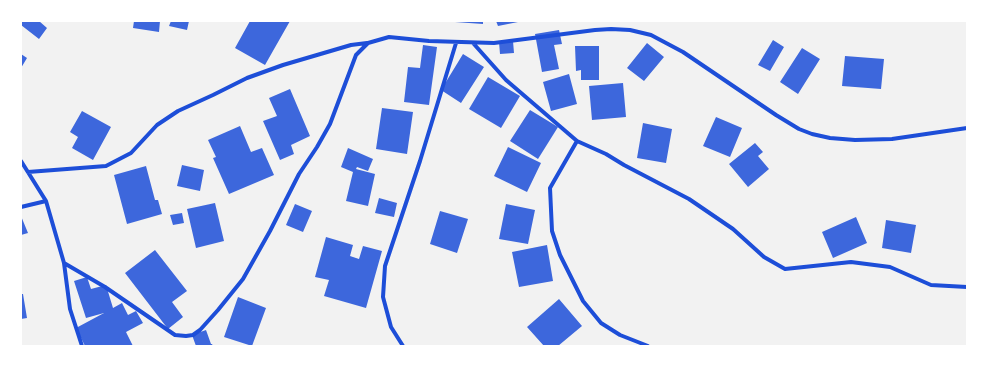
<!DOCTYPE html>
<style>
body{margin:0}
#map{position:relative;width:988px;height:367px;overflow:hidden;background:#f2f2f2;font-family:Cabin,sans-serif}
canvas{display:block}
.frame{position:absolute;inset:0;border:22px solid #fff;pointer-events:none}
</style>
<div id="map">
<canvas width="988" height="367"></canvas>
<div class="frame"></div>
</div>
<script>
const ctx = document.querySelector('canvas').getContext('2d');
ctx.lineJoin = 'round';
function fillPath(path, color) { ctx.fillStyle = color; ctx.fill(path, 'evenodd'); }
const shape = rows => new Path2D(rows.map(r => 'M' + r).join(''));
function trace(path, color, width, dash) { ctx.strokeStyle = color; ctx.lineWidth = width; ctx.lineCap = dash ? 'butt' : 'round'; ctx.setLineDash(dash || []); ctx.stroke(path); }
fillPath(shape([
 [21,21,39,21,47,28,39,39,21,25],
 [134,21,160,21,159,32,133,28],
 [171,21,189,21,187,30,169,26],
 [250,21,290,21,265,65,235,48],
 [455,21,483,21,483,24,455,22],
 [496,21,518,21,518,22,498,26],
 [559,30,562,44,554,45,559,69,542,72,535,34],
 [773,40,784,47,770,71,758,65],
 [513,41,514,53,500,54,499,42],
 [647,43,664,57,644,81,627,68],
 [423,45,437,47,429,105,404,102,408,67,420,68],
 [575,46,599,46,599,80,581,80,581,70,576,71],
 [802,48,820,59,798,94,780,82],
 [21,54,27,58,21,68],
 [463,54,484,67,461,103,441,90],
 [845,56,884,59,881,89,842,86],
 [569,74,577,104,551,111,543,82],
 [488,77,520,96,501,128,469,109],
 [623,83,626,117,592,120,589,86],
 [290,89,310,136,291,145,294,154,280,160,263,121,277,116,269,98],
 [382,108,413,112,407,154,376,149],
 [530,110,558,127,538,159,510,141],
 [82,111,111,127,93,160,72,148,78,137,70,132],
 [716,117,742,128,730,157,703,146],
 [643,123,672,129,666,163,637,158],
 [240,126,251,152,262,148,274,175,229,194,213,158,216,157,208,140],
 [755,143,763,152,758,156,769,169,748,187,729,164],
 [508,147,541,163,527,192,494,176],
 [348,148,373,159,368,171,357,167,356,169,375,174,368,206,346,201,353,172,341,167],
 [182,165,204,170,200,191,177,186],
 [146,166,155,200,158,200,162,214,127,224,114,175],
 [379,198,397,203,394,217,375,213],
 [215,203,224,241,196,248,187,209],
 [295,204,312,211,303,232,286,225],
 [506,204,535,210,528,244,499,239],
 [440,211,468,219,457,253,430,244],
 [182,213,184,223,173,225,170,215],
 [21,216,28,233,21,235],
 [856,217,867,243,833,258,822,232],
 [886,220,916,225,911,253,882,248],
 [326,237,353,245,350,256,359,259,363,246,382,251,366,308,324,296,329,280,315,277],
 [547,245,553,281,519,287,512,252],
 [155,250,187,291,172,302,183,317,168,329,125,273],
 [87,277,91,289,106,285,113,308,122,303,128,315,136,311,143,323,126,332,133,346,85,346,76,328,104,313,86,318,74,281],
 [21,294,23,294,27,318,21,319],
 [238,297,266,308,252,346,224,337],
 [559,299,582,326,558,346,544,346,527,327],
 [206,330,211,344,212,344,213,346,196,346,192,335]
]), '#3d67dc');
trace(shape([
 [473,43,506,80,577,141],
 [21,161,46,201],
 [28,172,106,166,131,153,157,125,178,111,213,95,247,78,283,65,351,45,367,43],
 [21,207,46,201,64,263,70,309,82,346],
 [64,263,105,287,175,335,186,336,193,335,200,330,218,310,243,279,270,231,299,174,317,147,330,124,356,55,368,43,389,37,429,41,494,43,595,30,611,29,630,30,651,35,683,52,776,115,799,129,812,134,830,138,855,140,892,139,967,128],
 [403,346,391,327,383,297,385,266,420,161,456,43],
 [648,346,620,335,601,323,583,301,560,255,552,231,550,188,577,141,606,154,624,165,689,199,733,229,764,257,785,269,851,262,890,267,931,285,967,287]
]), '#1d4ed8', 4);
</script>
